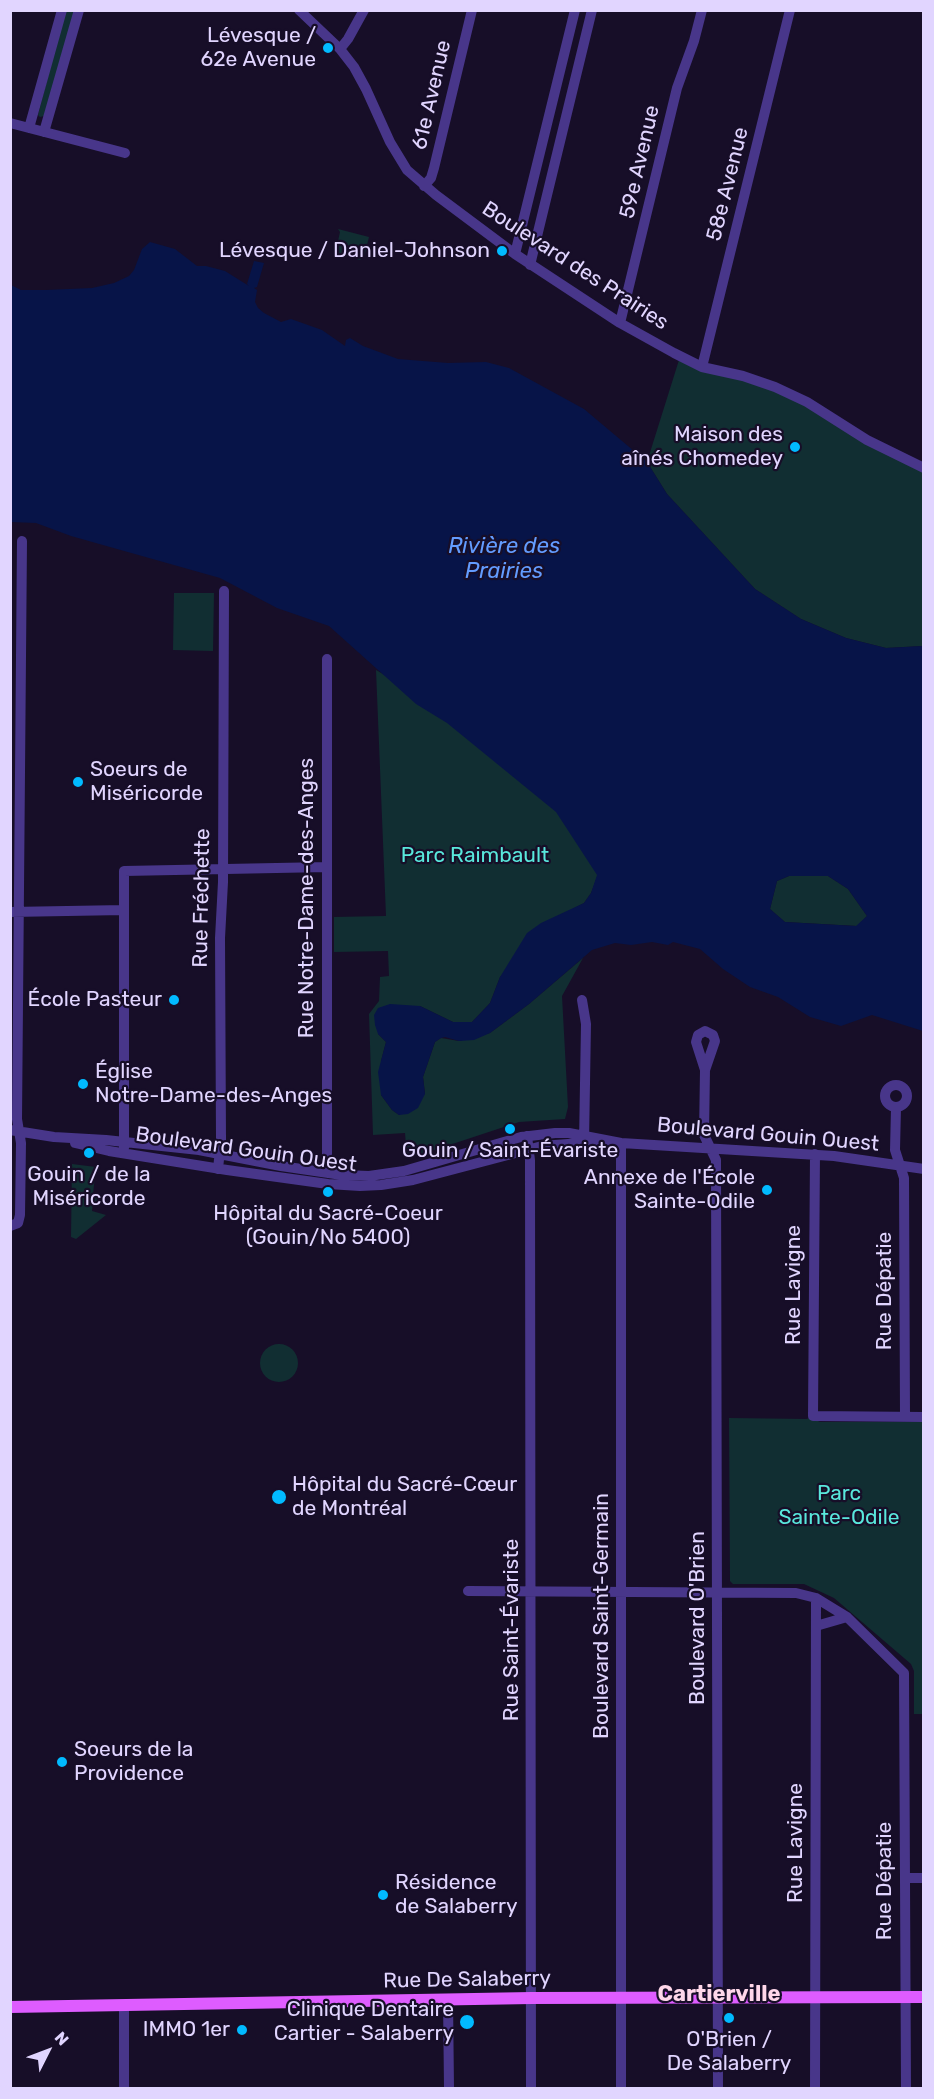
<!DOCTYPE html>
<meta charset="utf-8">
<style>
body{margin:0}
#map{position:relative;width:934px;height:2099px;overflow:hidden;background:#170e28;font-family:Rubik,sans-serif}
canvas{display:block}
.frame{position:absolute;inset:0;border:12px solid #e1d5ff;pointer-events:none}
.north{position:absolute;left:18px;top:2021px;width:60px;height:60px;-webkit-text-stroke:4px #170e28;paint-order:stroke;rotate:48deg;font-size:16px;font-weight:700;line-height:24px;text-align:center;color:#e1d5ff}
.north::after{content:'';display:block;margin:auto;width:21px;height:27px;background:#e1d5ff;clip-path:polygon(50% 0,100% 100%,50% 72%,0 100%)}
</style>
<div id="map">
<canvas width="934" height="2099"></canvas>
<div class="frame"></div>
<div class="north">N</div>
</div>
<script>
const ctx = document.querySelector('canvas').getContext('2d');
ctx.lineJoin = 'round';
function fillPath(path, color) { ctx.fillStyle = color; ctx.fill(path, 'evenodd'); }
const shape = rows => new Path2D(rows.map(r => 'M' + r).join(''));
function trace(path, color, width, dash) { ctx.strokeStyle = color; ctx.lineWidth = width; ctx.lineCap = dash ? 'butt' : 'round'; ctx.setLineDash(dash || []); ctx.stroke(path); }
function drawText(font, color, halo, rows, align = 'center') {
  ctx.font = font + ' Rubik,sans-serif'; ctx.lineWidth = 4.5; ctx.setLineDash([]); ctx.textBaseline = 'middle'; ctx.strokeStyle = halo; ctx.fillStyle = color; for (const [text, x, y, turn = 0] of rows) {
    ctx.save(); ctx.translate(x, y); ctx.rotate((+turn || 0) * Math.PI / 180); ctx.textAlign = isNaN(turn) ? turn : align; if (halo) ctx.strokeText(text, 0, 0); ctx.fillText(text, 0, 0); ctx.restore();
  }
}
fillPath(shape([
 [65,11,76,11,44,116,40,117,38,115],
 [338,229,369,237,364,257,360,260,339,255,336,250,340,232],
 [679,360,775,387,923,472,923,646,886,648,846,638,801,619,755,589,667,494,647,462],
 [174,593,214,593,213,651,173,650],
 [376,670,419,695,561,808,598,875,591,893,584,903,573,909,500,977,490,1003,472,1022,453,1022,420,1006,378,1034,386,1042,381,1061,381,1095,392,1110,399,1115,425,1094,423,1077,435,1042,441,1038,459,1041,490,1033,529,1004,583,958,562,996,568,1107,565,1119,519,1122,407,1159,405,1133,373,1135,369,1014,379,1001,380,977,389,976,388,951,334,952,334,917,386,916],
 [789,876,828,876,848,889,867,916,857,926,785,922,770,909,777,881],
 [72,1164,96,1167,93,1194,98,1195,97,1201,93,1201,92,1211,106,1215,76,1239,71,1237],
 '260 1363a19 19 0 1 1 38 0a19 19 0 1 1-38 0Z',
 [810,1417,820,1422,923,1422,923,1714,914,1714,914,1671,911,1664,834,1598,804,1584,733,1584,730,1581,729,1418,807,1419]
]), '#112e32');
fillPath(shape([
 [150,242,175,249,197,266,206,266,225,271,249,286,247,284,254,261,264,263,257,287,254,288,257,290,255,302,258,308,264,313,281,322,291,319,322,330,345,346,346,340,350,338,363,346,398,359,448,363,486,362,509,368,584,409,647,462,667,494,755,589,801,619,846,638,886,648,923,646,923,1031,872,1015,841,1026,810,1017,778,997,750,987,723,969,700,949,673,942,668,945,652,942,631,945,615,943,592,950,529,1004,490,1033,474,1040,459,1041,445,1037,441,1038,435,1042,423,1077,425,1094,418,1108,408,1114,399,1115,392,1110,381,1095,378,1072,386,1042,378,1034,375,1025,374,1015,378,1008,390,1004,420,1006,453,1022,472,1022,490,1003,500,977,527,933,541,923,584,903,591,893,597,875,556,812,447,723,416,704,329,626,277,608,220,578,71,536,36,523,11,522,11,285,21,290,46,290,92,288,114,283,129,276,134,270,142,249],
 [789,876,828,876,848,889,867,916,856,926,785,922,770,909,777,881]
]), '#071448');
trace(shape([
 [299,10,340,49,354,67,366,89,390,142,407,170,436,195,515,254,620,323,674,353,702,367,743,376,775,387,807,402,867,440,924,468],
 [340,49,348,39,364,10],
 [10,123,125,153],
 [29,128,62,10],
 [44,132,79,10],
 [424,186,431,178,434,168,472,10],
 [515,254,575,10],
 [530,265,592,10],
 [620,323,677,88,694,41,702,10],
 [702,367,790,10],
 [327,659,327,1173],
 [10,912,124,910],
 [582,1000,586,1024,584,1143],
 [705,1070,715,1041,713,1035,705,1031,698,1035,696,1042,705,1070,704,1135,716,1160,718,2088],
 '885 1096a11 11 0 1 1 22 0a11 11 0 1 1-22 0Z',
 [896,1108,895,1150,904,1178,905,1417],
 [10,1130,54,1137,106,1140,199,1150,281,1166,342,1175,369,1176,404,1171,521,1137,555,1133,569,1133,621,1143,834,1156,924,1169],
 [527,1136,530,1160,531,2088],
 [75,1143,109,1151,227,1170,328,1184,360,1186,381,1185,413,1180,542,1146,594,1142],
 [621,1143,621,2088],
 [124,1148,124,871,327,867],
 [815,1154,813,1416,924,1417],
 [218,1169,221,1140,220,938,223,882,224,591],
 [10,1226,18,1223,20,1215,21,1143,17,1119,22,541],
 [468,1591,796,1593,816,1598,847,1617,904,1673,906,2088],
 [816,1626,847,1617],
 [905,1878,924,1878],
 [448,1999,449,2088],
 [124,2005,124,2088],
 [815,2088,816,1598]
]), '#48368a', 10);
trace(shape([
 [10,2007,532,1998,924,1997]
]), '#de5cff', 12);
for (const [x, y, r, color] of [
 [328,48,6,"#01baff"],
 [502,251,6,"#01baff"],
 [795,447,6,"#01baff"],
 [78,782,6,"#01baff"],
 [174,1000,6,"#01baff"],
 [83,1084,6,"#01baff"],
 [510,1129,6,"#01baff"],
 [89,1153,6,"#01baff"],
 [767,1190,6,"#01baff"],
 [328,1192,6,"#01baff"],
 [279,1497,8,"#01baff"],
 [62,1762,6,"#01baff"],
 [383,1895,6,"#01baff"],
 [729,2018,6,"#01baff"],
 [467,2022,8,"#01baff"],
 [242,2030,6,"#01baff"]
]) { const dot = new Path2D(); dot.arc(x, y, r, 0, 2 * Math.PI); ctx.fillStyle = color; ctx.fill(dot); trace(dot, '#170e28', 2); }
drawText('21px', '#e1d5ff', '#170e28', [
 ["Lévesque /",316,36],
 ["62e Avenue",316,60],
 ["Lévesque / Daniel-Johnson",490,251],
 ["Maison des",783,435],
 ["aînés Chomedey",783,459],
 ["Soeurs de",90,770,"left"],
 ["Miséricorde",90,794,"left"],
 ["École Pasteur",162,1000],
 ["Église",95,1072,"left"],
 ["Notre-Dame-des-Anges",95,1096,"left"],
 ["Gouin / Saint-Évariste",510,1151,"center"],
 ["Gouin / de la",89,1175,"center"],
 ["Miséricorde",89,1199,"center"],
 ["Annexe de l'École",755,1178],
 ["Sainte-Odile",755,1202],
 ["Hôpital du Sacré-Coeur",328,1214,"center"],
 ["(Gouin/No 5400)",328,1238,"center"],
 ["Hôpital du Sacré-Cœur",292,1485,"left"],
 ["de Montréal",292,1509,"left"],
 ["Soeurs de la",74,1750,"left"],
 ["Providence",74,1774,"left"],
 ["Résidence",395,1883,"left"],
 ["de Salaberry",395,1907,"left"],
 ["Clinique Dentaire",454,2010],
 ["Cartier - Salaberry",454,2034],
 ["IMMO 1er",230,2030],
 ["O'Brien /",729,2040,"center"],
 ["De Salaberry",729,2064,"center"]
], 'right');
drawText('21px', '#e1d5ff', '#170e28', [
 ["61e Avenue",432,95,-77],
 ["59e Avenue",640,162,-77],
 ["58e Avenue",728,184,-76],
 ["Boulevard des Prairies",575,266,33],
 ["Rue Fréchette",202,898,-89],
 ["Rue Notre-Dame-des-Anges",307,898,-90],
 ["Boulevard Gouin Ouest",768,1135,5],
 ["Boulevard Gouin Ouest",246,1150,8],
 ["Rue Lavigne",794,1285,-90],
 ["Rue Dépatie",885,1291,-90],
 ["Boulevard Saint-Germain",602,1616,-90],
 ["Boulevard O'Brien",698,1618,-90],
 ["Rue Saint-Évariste",512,1630,-90],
 ["Rue Lavigne",796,1843,-90],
 ["Rue Dépatie",885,1881,-90],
 ["Rue De Salaberry",467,1980,-1]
]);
drawText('21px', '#59e7dc', '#170e28', [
 ["Parc Raimbault",475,856],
 ["Parc",839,1494],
 ["Sainte-Odile",839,1518]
]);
drawText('italic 22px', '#639cff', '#170e28', [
 ["Rivière des",504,547],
 ["Prairies",504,572]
]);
drawText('bold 22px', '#ffd7ea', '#170e28', [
 ["Cartierville",719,1995]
]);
</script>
